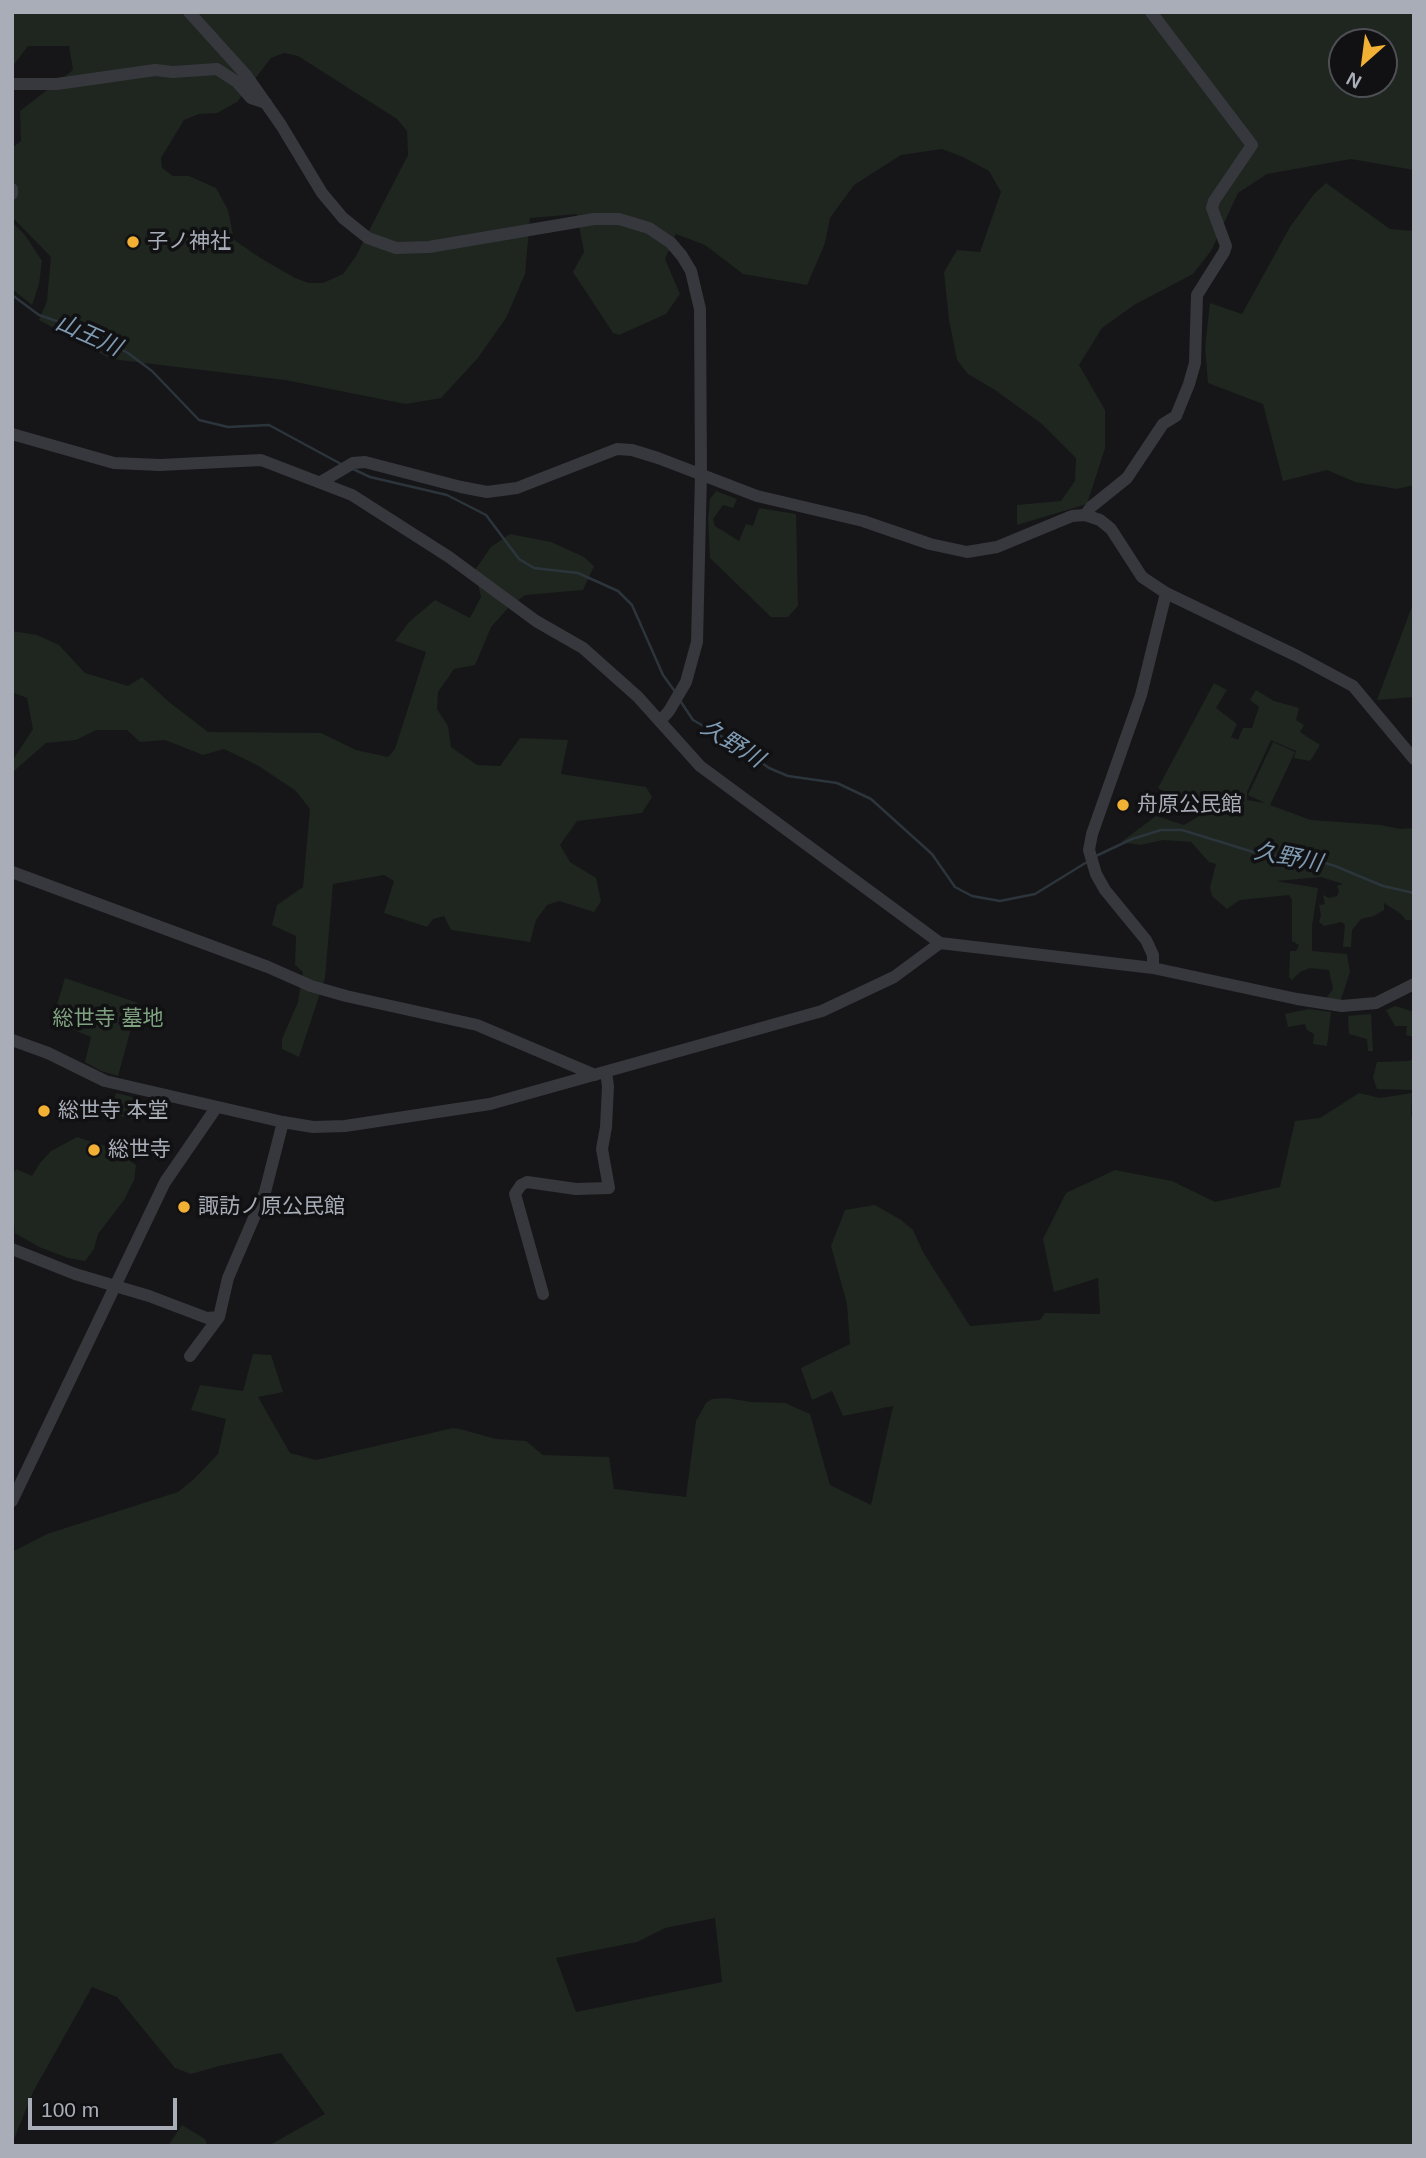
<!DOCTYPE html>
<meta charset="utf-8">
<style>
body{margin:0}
#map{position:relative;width:1426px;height:2158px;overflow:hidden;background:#161618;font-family:Arial,sans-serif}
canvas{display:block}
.frame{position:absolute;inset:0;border:14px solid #a8adb8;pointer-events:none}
.north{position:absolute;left:1328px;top:28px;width:70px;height:70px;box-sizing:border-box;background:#111113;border:2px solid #4d4f55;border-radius:50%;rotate:208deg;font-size:19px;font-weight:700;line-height:28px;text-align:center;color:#a8adb8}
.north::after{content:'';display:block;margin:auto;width:24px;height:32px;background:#f2b134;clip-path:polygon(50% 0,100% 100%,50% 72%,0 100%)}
.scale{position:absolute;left:28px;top:2098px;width:149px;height:32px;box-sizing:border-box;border:4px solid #a8adb8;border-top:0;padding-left:9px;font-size:21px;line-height:24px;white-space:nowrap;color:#a8adb8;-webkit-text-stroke:5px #111113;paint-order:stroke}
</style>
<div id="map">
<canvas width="1426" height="2158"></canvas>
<div class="frame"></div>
<div class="north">N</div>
<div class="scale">100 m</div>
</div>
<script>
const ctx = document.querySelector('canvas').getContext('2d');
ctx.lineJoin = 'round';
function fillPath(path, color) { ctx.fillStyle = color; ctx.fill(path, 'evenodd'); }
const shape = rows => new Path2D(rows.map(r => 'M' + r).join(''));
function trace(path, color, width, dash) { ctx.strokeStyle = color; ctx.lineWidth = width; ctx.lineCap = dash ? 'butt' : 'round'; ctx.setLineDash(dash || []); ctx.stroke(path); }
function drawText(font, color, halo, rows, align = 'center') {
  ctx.font = font + ' Arial,"Noto Sans JP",sans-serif'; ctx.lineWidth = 7; ctx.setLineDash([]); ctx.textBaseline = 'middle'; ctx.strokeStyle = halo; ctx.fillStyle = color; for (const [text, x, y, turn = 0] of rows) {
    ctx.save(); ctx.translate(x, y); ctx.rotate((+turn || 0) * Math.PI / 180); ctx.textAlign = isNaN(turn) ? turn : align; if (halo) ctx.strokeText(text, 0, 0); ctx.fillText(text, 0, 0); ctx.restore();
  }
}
fillPath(shape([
 [15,12,1414,12,1414,170,1351,159,1267,174,1238,193,1211,251,1193,274,1134,305,1102,328,1079,365,1105,410,1105,448,1087,504,1017,525,1017,505,1061,501,1075,481,1076,458,1042,424,995,390,968,374,957,360,949,320,944,272,957,250,980,252,1001,192,989,171,963,157,942,149,901,155,854,185,830,218,825,243,807,285,743,274,705,245,676,234,665,259,680,294,666,314,619,335,613,333,573,272,584,252,577,214,530,218,525,274,506,318,477,359,441,398,406,404,285,380,111,359,39,320,47,301,51,257,12,217,12,148,21,141,20,111,73,70,69,46,28,46,12,67,12,21],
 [1342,42,1384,42,1384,84,1342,84],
 [284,53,298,56,397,119,407,131,408,155,356,256,343,274,323,283,309,283,295,278,262,259,234,240,228,210,216,188,189,176,173,176,162,168,161,158,184,120,199,114,217,113,237,102,271,58],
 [1326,183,1390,229,1414,231,1414,485,1397,489,1355,482,1327,470,1283,481,1263,404,1208,383,1205,348,1210,303,1242,314,1290,227,1314,194],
 [12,222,25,235,42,261,39,284,32,305,12,289],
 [716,491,737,499,733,508,723,505,713,519,715,526,739,541,746,524,753,526,759,508,796,514,798,606,788,617,771,617,710,558,708,519,710,499],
 [510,534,551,542,584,557,594,566,583,590,525,595,509,607,491,627,475,665,454,669,438,692,437,709,448,726,451,747,477,765,500,766,520,738,568,740,561,774,646,787,652,797,642,813,577,821,560,845,570,862,596,878,601,901,594,912,559,901,547,905,536,920,530,942,451,930,444,916,433,919,427,927,384,913,394,881,384,875,333,884,325,978,299,1057,282,1049,282,1039,298,1002,303,972,295,965,296,936,272,925,277,905,303,887,310,809,296,791,257,765,224,749,203,755,165,740,140,742,127,730,96,730,76,740,46,743,14,771,12,761,33,729,27,698,12,692,12,631,37,635,59,645,85,673,128,686,142,677,169,702,208,732,321,733,356,750,388,757,395,749,426,652,395,641,409,622,435,600,470,618,481,597,475,570,491,547],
 [1414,601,1414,697,1377,700],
 [1214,683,1227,690,1216,708,1237,724,1231,737,1238,740,1243,728,1252,728,1259,707,1250,700,1256,690,1274,701,1299,708,1296,720,1304,725,1300,732,1320,745,1310,761,1294,758,1296,751,1271,740,1247,792,1247,800,1265,803,1248,795,1273,742,1295,752,1270,805,1311,820,1380,825,1401,829,1414,828,1414,920,1406,920,1401,914,1384,903,1384,910,1374,916,1361,919,1352,930,1351,947,1343,947,1345,925,1342,922,1324,926,1319,922,1321,915,1319,905,1325,904,1323,895,1329,898,1337,896,1339,891,1337,886,1343,884,1321,877,1276,881,1318,888,1312,926,1312,951,1347,954,1350,972,1340,1002,1333,1002,1327,997,1333,989,1329,970,1310,968,1300,972,1292,980,1289,977,1290,951,1296,951,1299,945,1292,941,1292,900,1289,895,1240,900,1227,909,1212,896,1210,887,1216,864,1209,862,1191,842,1163,840,1140,845,1121,842,1156,816,1184,825,1201,815,1202,800,1225,800,1200,798,1183,803,1158,788],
 [65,978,138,1003,118,1076,101,1071,85,1062,91,1037,52,1021],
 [1395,1006,1414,1012,1414,1043,1413,1037,1406,1035,1407,1026,1395,1026,1386,1010],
 [1309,1009,1331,1012,1327,1046,1313,1044,1314,1034,1307,1030,1305,1024,1288,1027,1285,1014],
 [1371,1014,1373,1051,1368,1051,1367,1039,1349,1034,1348,1016],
 [1414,1059,1412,1090,1377,1089,1373,1077,1377,1062,1408,1061],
 [116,1093,140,1099,134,1120,111,1113],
 [1359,1093,1380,1098,1412,1093,1411,1116,1414,1118,1414,2146,268,2146,325,2114,281,2053,219,2066,191,2074,175,2068,117,1997,92,1987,33,2092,12,2144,12,1552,47,1534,178,1492,195,1478,218,1454,226,1419,191,1410,200,1385,243,1391,253,1354,271,1355,283,1392,258,1397,290,1453,316,1460,453,1428,460,1429,496,1439,526,1441,543,1455,609,1457,614,1489,686,1497,696,1421,706,1403,712,1399,727,1398,751,1402,785,1403,810,1414,830,1485,871,1505,893,1406,843,1416,832,1391,812,1400,801,1368,850,1344,847,1304,831,1246,845,1210,875,1205,901,1220,913,1230,923,1252,970,1326,1040,1320,1045,1313,1100,1314,1098,1278,1054,1292,1043,1239,1066,1193,1115,1170,1172,1181,1215,1202,1280,1187,1295,1121,1320,1118],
 [715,1918,722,1982,576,2012,556,1958,637,1942,665,1928],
 [77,1137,111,1148,136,1165,134,1180,124,1200,98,1234,94,1249,85,1261,68,1258,39,1247,15,1233,12,1205,12,1177,16,1169,32,1176,40,1163,51,1151],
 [182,2125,205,2139,208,2146,168,2146]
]), '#1e261f');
trace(shape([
 [12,295,39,315,89,332,128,353,152,371,199,420,228,427,269,425,341,464],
 [353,469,370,477,447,495,486,515,519,559,534,568,578,573,618,591,632,605,663,675,676,693],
 [681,702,693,720,742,748,769,768,788,776,837,783,871,799,932,854,955,887,972,896,1000,901,1035,894,1087,862],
 [1096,856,1132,839,1161,830,1182,830,1263,855,1315,860,1335,866,1383,886,1414,893]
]), '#2c353c', 2.5);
trace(shape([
 [189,12,246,75,281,125,322,193,343,218,368,238,396,248,429,247,594,219,619,219,649,228,671,243,682,256,691,271,700,309,701,474,697,642,686,682,669,711,660,721],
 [12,84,57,84,155,70,173,72,217,69,237,82,251,98,266,103],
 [12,189,12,194],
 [12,434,114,463,160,465,261,460,352,495,449,557,536,621,583,648,638,697,700,766,940,943,1153,968,1297,999,1342,1006,1376,1003,1414,984],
 [321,482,353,463,365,462,461,487,487,492,517,488,617,449,632,450,658,458,757,496,863,521,930,544,967,552,997,547,1072,516,1085,515,1100,520,1111,529,1142,577,1166,593,1297,656,1353,686,1414,759],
 [1085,515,1091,507,1127,478,1163,424,1176,416,1189,384,1195,363,1197,295,1224,252,1226,246,1212,208,1214,201,1252,145,1151,12],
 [12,872,268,967,311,986,346,996,477,1025,595,1075],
 [1153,968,1153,955,1146,940,1105,890,1096,874,1089,850,1092,834,1141,695,1166,593],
 [12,1040,48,1053,105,1081,283,1122,313,1127,345,1126,490,1104,822,1011,894,977,940,943],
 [12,1249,75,1274,149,1296,207,1318,219,1317],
 [543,1294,515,1194,521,1185,527,1182,576,1189,609,1188,602,1149,606,1127,608,1086,606,1072],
 [190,1356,219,1317,228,1278,265,1192,283,1122],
 [12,1501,165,1182,216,1108]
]), '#37383d', 12);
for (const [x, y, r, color] of [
 [133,242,7,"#f2b134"],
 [1123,805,7,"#f2b134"],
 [44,1111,7,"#f2b134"],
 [94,1150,7,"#f2b134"],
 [184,1207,7,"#f2b134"]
]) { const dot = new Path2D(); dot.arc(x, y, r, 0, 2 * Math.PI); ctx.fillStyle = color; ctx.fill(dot); trace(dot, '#111113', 2.5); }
drawText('21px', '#a8adb8', '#111113', [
 ["子ノ神社",147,242],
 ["舟原公民館",1137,805],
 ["総世寺 本堂",58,1111],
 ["総世寺",108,1150],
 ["諏訪ノ原公民館",198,1207]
], 'left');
drawText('21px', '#7fa381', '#111113', [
 ["総世寺 墓地",108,1019]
]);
drawText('italic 23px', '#7f9bb3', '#111113', [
 ["山王川",88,336,24],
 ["久野川",732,744,32],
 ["久野川",1288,858,11]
]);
</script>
